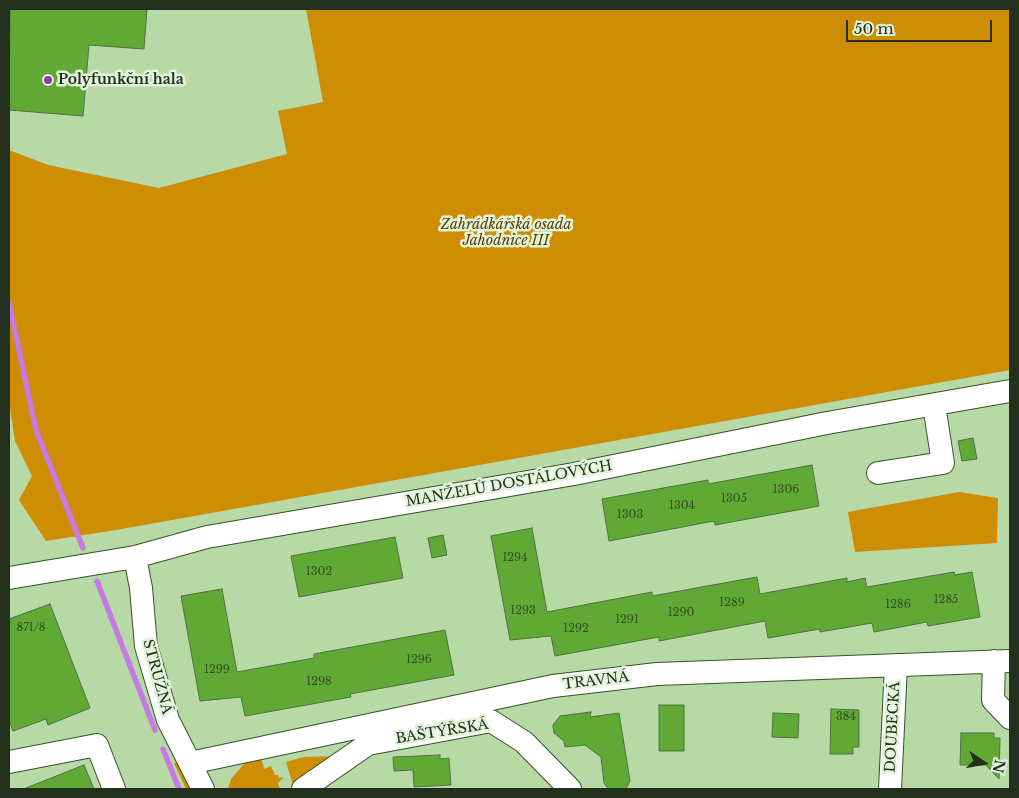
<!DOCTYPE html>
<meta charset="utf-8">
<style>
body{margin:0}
#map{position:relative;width:1019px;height:798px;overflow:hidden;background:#b6d9a6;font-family:"Libre Baskerville",serif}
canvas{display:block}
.frame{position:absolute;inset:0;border:10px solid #22301c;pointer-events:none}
.north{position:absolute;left:959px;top:738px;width:50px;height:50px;-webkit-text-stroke:4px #e2f4da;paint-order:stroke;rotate:102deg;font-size:14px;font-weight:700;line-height:20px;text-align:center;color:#22301c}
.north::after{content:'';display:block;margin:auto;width:18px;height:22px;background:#22301c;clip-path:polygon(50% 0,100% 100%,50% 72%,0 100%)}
.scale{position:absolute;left:846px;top:20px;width:146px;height:22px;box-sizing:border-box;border:2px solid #22301c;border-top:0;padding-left:6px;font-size:15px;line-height:18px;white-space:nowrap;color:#22301c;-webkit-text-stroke:4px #e2f4da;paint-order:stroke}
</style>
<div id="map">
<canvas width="1019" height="798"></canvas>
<div class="frame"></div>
<div class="north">N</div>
<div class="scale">50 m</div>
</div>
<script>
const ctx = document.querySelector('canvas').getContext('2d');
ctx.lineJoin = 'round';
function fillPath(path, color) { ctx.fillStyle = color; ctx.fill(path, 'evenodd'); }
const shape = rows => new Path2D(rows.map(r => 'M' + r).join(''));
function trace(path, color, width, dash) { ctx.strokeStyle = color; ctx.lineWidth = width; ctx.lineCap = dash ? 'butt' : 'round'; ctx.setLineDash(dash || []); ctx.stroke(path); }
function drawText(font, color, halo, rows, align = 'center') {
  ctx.font = font + ' "Libre Baskerville",serif'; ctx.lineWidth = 5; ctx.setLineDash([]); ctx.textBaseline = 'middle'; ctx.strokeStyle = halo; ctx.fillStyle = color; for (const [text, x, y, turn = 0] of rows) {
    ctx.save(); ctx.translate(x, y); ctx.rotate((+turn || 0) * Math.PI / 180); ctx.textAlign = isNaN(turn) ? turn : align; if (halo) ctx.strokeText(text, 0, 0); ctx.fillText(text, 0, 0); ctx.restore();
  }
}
fillPath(shape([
 [306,9,1010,9,1010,370,116,530,46,541,19,500,32,476,15,441,9,402,9,150,48,165,159,188,287,154,278,111,323,102],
 [959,492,998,498,997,543,855,552,848,512],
 [340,756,294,788,286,762,304,757],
 [261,757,264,769,271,766,275,775,278,775,279,778,284,777,278,783,280,789,228,789,231,779,244,764],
 [178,762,191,789,186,789,174,763]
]), '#ce8d03');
trace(shape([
 [9,303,36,430,83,548],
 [97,581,155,730],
 [163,749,179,789]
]), '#c67ae3', 5.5);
const building = shape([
 [10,9,147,9,144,49,89,45,83,116,9,110,10,9],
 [973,438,977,459,962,461,958,441,973,438],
 [812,465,819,506,715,525,714,521,609,541,602,499,708,480,708,484,812,465],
 [532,528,547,612,652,592,652,596,757,577,760,594,847,578,847,582,865,578,867,587,954,572,955,575,972,572,980,617,928,626,927,622,874,632,872,623,820,632,820,629,768,638,765,621,659,641,659,637,555,656,551,636,510,640,491,536,532,528],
 [443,535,447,555,432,558,428,538,443,535],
 [395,537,403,578,299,597,291,556,395,537],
 [222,589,237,672,314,658,314,654,445,630,454,675,350,694,351,697,245,716,241,697,200,701,181,596,222,589],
 [50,604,90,708,48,725,46,719,13,731,9,720,9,619,50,604],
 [659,705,684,705,684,751,659,751,659,705],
 [831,709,859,710,859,747,853,747,853,754,830,754,831,709],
 [591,712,590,717,619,713,630,781,626,789,608,789,604,783,601,757,585,745,565,747,564,741,554,733,553,725,560,716,591,712],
 [773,713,799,714,798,738,772,737,773,713],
 [961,733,994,733,994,738,1000,738,999,779,986,765,960,765,961,733],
 [440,755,440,759,449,758,451,785,414,787,413,770,394,771,393,757,440,755],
 [84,765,94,789,26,789,26,788,84,765]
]);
fillPath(building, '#60a935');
trace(building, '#527143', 1);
const minor = shape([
 [878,473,943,463,934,405],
 [135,557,141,588,146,646,168,720,203,789],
 [9,578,135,557,207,537,574,474,827,423,1010,391],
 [994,661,993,700,1010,718],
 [9,762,97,745,114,789],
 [190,763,553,686,657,674,1010,661],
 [303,789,368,744,491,721,524,742,570,789],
 [890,789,896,665]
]);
trace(minor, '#365327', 24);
trace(minor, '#fff', 22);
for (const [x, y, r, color] of [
 [48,80,5,"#903ead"]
]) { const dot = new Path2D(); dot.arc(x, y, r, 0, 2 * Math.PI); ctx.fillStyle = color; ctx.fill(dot); trace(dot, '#e2f4da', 2); }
drawText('11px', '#324e22', null, [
 ["1306",786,490],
 ["1305",734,499],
 ["1304",682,506],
 ["1303",630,515],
 ["1294",515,558],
 ["1302",319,572],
 ["1285",946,600],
 ["1289",732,603],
 ["1286",898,605],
 ["1293",523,611],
 ["1290",681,613],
 ["1291",627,620],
 ["871/8",31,628],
 ["1292",576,629],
 ["1296",419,660],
 ["1299",217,670],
 ["1298",319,682],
 ["384",846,717]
]);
drawText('bold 14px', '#22301c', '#e2f4da', [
 ["Polyfunkční hala",58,80]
], 'left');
drawText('italic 14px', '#5a3c03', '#e2f4da', [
 ["Zahrádkářská osada",506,225],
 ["Jahodnice III",506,241]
]);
drawText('14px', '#22301c', '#e2f4da', [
 ["MANŽELŮ DOSTÁLOVÝCH",509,484,-10],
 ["STRUŽNÁ",157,677,75],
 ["TRAVNÁ",596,681,-7],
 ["DOUBECKÁ",893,727,-87],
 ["BAŠTÝŘSKÁ",442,732,-9]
]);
</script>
